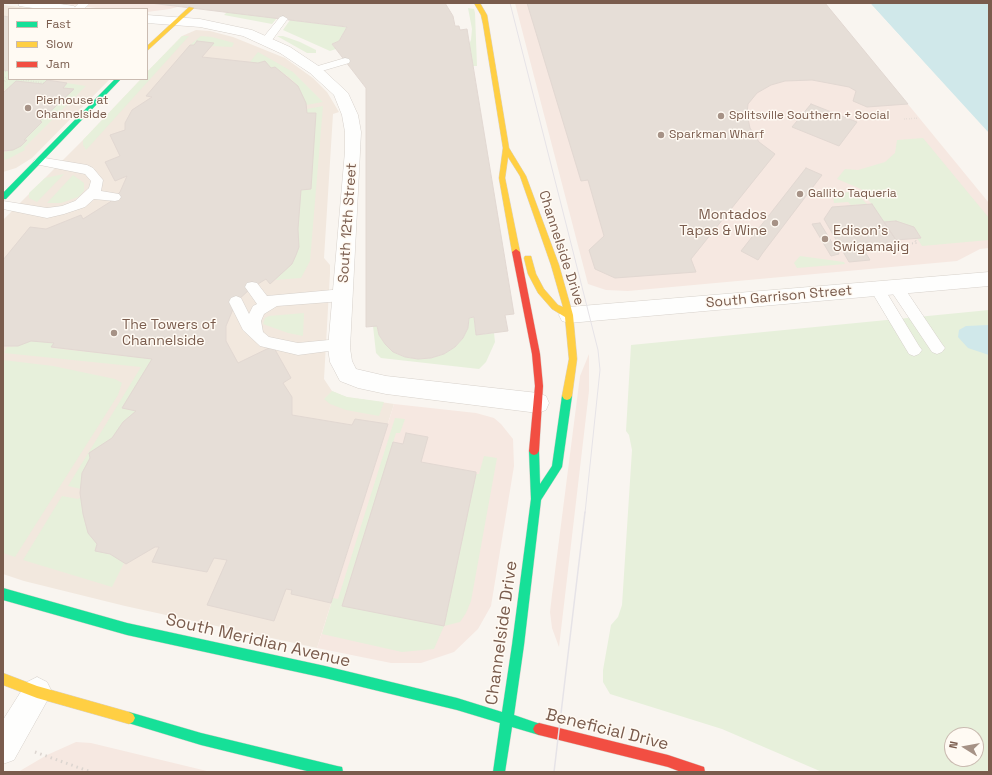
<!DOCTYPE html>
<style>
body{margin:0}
#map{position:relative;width:992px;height:775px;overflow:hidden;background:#f9f5f0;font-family:"Space Grotesk",sans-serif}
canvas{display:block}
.frame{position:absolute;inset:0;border:4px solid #7a5c4d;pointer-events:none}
.legend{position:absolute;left:8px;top:8px;width:140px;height:72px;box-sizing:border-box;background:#fffaf3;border:1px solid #cabbb1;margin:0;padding:5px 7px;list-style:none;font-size:12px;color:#7a5c4d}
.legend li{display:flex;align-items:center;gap:8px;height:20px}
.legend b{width:20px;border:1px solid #cabbb1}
.north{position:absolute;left:944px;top:727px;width:40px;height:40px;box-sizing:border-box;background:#fffaf3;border:1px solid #cabbb1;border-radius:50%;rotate:281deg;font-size:11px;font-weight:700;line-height:16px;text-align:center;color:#7a5c4d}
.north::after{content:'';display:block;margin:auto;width:14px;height:18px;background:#a69286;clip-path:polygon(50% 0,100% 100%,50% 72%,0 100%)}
</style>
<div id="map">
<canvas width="992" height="775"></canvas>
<div class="frame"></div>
<ul class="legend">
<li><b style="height:5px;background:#16e098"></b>Fast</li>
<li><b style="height:5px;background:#ffcf43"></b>Slow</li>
<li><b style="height:5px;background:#f24e42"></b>Jam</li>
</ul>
<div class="north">N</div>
</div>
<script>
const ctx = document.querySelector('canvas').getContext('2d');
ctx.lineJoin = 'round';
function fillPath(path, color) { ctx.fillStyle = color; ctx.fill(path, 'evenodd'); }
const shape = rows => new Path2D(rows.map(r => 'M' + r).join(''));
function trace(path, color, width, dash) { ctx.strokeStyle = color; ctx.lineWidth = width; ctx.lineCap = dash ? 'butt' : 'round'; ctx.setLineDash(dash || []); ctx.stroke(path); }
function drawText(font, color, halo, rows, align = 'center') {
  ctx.font = font + ' "Space Grotesk",sans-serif'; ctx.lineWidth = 3; ctx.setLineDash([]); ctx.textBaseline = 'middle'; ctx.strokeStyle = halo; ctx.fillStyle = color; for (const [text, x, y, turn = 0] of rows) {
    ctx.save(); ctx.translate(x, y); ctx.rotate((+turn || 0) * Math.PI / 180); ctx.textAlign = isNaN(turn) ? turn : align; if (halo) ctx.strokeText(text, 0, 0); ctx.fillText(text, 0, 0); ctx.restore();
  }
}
fillPath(shape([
 [3,5,35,9,9,9,9,79,110,79,32,158,16,168,3,172],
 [196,30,210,31,233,37,285,58,313,78,327,92,339,112,333,114,324,258,330,265,330,273,324,379,332,391,346,397,394,404,317,648,125,606,24,581,3,574,3,220,83,140,141,79,147,79,147,72,182,36]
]), '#f2e8de');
fillPath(shape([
 [57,3,181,3,177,7,170,9,147,12,147,9,104,9],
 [515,3,825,3,989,203,989,248,980,249,957,261,628,291,606,290,588,284],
 [589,354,589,391,559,647,552,628,550,612,552,595,580,376],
 [394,404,476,413,494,418,501,424,513,439,514,466,491,606,478,629,454,652,421,663,391,663,317,648],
 [76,742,91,743,211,772,18,772,47,755]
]), '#f6e8e1');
fillPath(shape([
 [468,8,474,9,475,13,477,66,473,66,469,44,471,40,472,29],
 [227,12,277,18,272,24,224,15],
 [290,20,347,27,339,41,332,44,336,49,330,51,283,30],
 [182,36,189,36,86,150,83,145,83,140,141,79,147,79,147,72],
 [201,36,212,37,234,43,232,47,190,45],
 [277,36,283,36,300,42,316,50,316,53,307,53],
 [258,52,293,72,323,102,306,105,298,86,290,78,275,67,271,68,250,62],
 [3,70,9,71,9,79,47,80,43,84,3,90],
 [67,83,86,86,24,148,25,150,8,159,3,160,3,152,13,150,21,146,27,141,24,140,41,122,40,121,73,89,63,88],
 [323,106,310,261,301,278,275,280,292,264,299,247,298,229,301,190,316,113,307,113,307,109],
 [923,138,989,218,989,240,922,246,917,238,921,237,914,227,896,221,884,222,861,189,837,179,845,169,858,170,885,162,895,153,897,140],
 [64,174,37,202,29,198,29,193,45,178],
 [73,175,84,183,84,191,78,197,61,203,47,203],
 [849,192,857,194,867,204,851,205,848,202,834,203,833,197,836,194],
 [800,256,844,262,845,264,797,268,794,263],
 [989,310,989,772,822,772,722,729,610,694,603,682,603,670,611,625,618,617,622,605,632,450,629,435,626,431,631,345],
 [952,735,976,735,976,759,952,759],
 [304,313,303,336,288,333,263,324,265,318,269,316],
 [474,317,476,335,494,333,495,342,486,362,479,369,381,358,376,353,373,326,377,326,379,335,385,344,393,352,405,357,418,359,431,358,444,354,455,347,463,338,468,328,469,318],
 [31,341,54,343,52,348,152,359,122,408,136,411,123,422,112,438,89,453,90,458,82,473,81,489,68,486,141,367,4,353,7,347,18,346],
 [3,360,53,366,115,379,122,383,118,395,15,557,3,553],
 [332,391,347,397,384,402,379,416,346,410,330,404,324,399],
 [395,418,405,419,400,433,396,433,342,605,444,626,476,474,479,474,484,456,497,458,471,601,466,613,460,622,444,626,434,649,402,652,322,634,333,598,338,599],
 [62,496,78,499,81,497,83,514,88,533,97,544,95,550,110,554,124,563,112,587,23,560]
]), '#e7f0db');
fillPath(shape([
 [870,3,989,3,989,133],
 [989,325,989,355,968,348,958,337,959,330,966,326]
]), '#d0e8ea');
fillPath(shape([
 [868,3,870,3,989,135,988,134]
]), '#f9f5f0');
const building = shape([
 [150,3,445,3,453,16,455,26,459,26,460,30,467,29,514,314,505,315,508,331,476,335,474,317,469,318,468,328,463,338,455,347,444,354,431,358,418,359,405,357,393,352,385,344,379,335,377,326,366,327,366,88,332,44,339,41,347,27,150,3],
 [527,3,825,3,908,104,867,107,853,101,856,91,849,87,812,80,785,81,771,85,757,93,748,104,747,114,750,128,759,142,775,154,691,259,696,272,615,278,595,269,589,250,604,236,588,180,581,181,527,3],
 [3,16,9,17,9,71,3,70,3,16],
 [197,41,214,43,202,57,258,63,265,61,271,68,275,67,298,86,306,103,307,113,316,113,311,189,301,190,298,229,299,247,296,255,292,264,270,284,266,279,250,289,236,302,226,326,226,341,238,363,273,346,291,378,283,383,292,397,292,415,352,425,355,419,388,424,331,603,291,594,292,590,286,589,274,621,207,605,227,560,214,558,207,572,152,562,159,547,155,547,126,564,110,554,95,551,97,544,88,533,83,514,80,493,82,473,90,458,89,453,112,438,123,422,136,411,122,408,152,359,51,347,54,343,31,341,18,346,3,346,3,260,30,227,46,229,81,215,83,219,110,202,120,192,127,176,115,181,105,162,120,156,110,135,125,130,125,123,132,110,152,97,146,96,190,45,194,45,197,41],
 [47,80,67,83,63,88,74,89,40,121,42,122,24,140,27,140,21,146,13,150,3,151,3,93,16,81,43,84,47,80],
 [811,104,857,122,839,146,792,127,811,104],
 [806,168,822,175,762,254,758,260,741,251,806,168],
 [872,204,902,249,865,252,870,260,849,262,824,219,832,207,872,204],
 [896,221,914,227,921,238,896,240,884,222,896,221],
 [820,223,839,254,831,256,812,224,820,223],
 [406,433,428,437,421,462,476,472,476,474,444,626,342,606,393,442,403,444,406,433]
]);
fillPath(building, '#e6ded7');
trace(building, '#e2d8d2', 1);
const lane = shape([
 [79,3,90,3,84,9,73,9,79,3],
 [283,16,288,19,286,21,270,43,262,43,261,41,262,39,280,17,283,16],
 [345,58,349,59,350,61,349,63,315,73,310,70,311,68,345,58],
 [39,157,87,165,93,168,103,180,101,191,119,194,121,197,119,200,115,201,94,199,85,207,64,214,47,218,3,209,3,201,47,208,62,206,75,201,89,188,91,181,85,174,35,164,33,161,39,157],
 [252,282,257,283,267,296,343,289,348,291,350,295,348,299,343,301,277,306,264,314,261,321,263,332,269,337,298,343,339,339,344,341,347,345,344,349,298,355,260,346,243,330,229,302,231,298,236,296,241,298,249,314,253,306,257,304,245,287,247,283,252,282],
 [896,282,901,283,942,344,945,348,942,352,937,354,932,352,891,291,889,287,891,283,896,282],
 [877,284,882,285,919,346,922,350,919,354,914,356,909,354,870,289,872,285,877,284]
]);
const street = shape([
 [18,3,53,3,74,6,76,9,40,9,19,6,18,3],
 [147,15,200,19,252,30,290,47,320,67,348,93,358,115,361,132,350,348,352,361,356,369,386,376,538,393,546,396,549,403,546,410,538,413,386,394,358,388,340,381,330,362,328,348,345,151,345,132,342,115,334,95,310,73,280,53,243,36,200,27,147,23,147,15],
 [989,272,989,286,569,323,562,321,559,315,562,309,569,307,989,272],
 [37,677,47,682,52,692,14,760,3,764,3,720,27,682,37,677]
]);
const fast = shape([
 [115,79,121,79,6,199,3,199,3,193,115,79],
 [567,392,570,393,572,396,562,467,541,500,524,645,514,715,543,725,545,729,543,733,539,735,512,727,505,772,493,772,500,723,457,710,325,678,127,635,3,600,3,588,127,623,325,666,457,698,502,712,512,645,531,499,529,451,531,448,534,447,537,448,539,451,540,484,552,466,562,396,564,393,567,392],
 [129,712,201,733,337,766,342,767,343,772,311,772,201,745,125,722,123,718,125,714,129,712]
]);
const slow = shape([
 [474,3,480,3,487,15,509,148,526,176,559,265,573,315,577,359,572,396,570,399,567,400,564,399,562,396,569,359,565,317,552,309,538,293,528,274,524,258,525,256,531,256,536,274,544,289,558,305,563,307,551,265,520,176,508,157,505,178,520,252,516,255,512,252,499,178,503,148,483,24,481,15,474,3],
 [189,7,194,8,147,51,147,46,189,7],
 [3,673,37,686,129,712,133,714,135,718,133,722,129,724,37,698,3,685,3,673]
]);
const jam = shape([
 [516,249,520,252,540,354,543,386,539,451,537,454,534,455,531,454,529,451,535,386,532,354,512,252,516,249],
 [539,723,668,755,704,767,705,772,681,772,668,767,539,735,535,733,533,729,535,725,539,723]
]);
trace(lane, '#d7d1cb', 1);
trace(street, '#d7d1cb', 1);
trace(fast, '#d9d2cb', 1);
trace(slow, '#d9d2cb', 1);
trace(jam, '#d9d2cb', 1);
trace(shape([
 [3,73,6,71],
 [3,77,9,78],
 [16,79,44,83],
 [3,83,8,78],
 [904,119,919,118]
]), '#dcd5d0', 1.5, [0.5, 2]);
trace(shape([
 [905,244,917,243,914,239]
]), '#dcd5d0', 2, [1, 2.5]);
trace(shape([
 [35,752,91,772]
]), '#dcd5d0', 3, [1.5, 4]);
fillPath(lane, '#fefefd');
fillPath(street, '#fefefd');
fillPath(fast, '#16e098');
fillPath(slow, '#ffcf43');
fillPath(jam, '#f24e42');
trace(shape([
 [510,3,598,350,600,370,585,513]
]), '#e6e3e7', 1);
trace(shape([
 [554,772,585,512]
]), '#e6e3e7', 1.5);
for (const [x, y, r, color] of [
 [28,108,4,"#a69286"],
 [721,116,4,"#a69286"],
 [661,135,4,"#a69286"],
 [800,194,4,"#a69286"],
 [775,223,4,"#a69286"],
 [825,239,4,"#a69286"],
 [114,333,4,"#a69286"]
]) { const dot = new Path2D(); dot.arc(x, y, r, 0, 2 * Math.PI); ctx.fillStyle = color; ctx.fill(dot); trace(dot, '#fffaf3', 1.5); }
drawText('12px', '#7a5c4d', '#fffaf3', [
 ["Pierhouse at",36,101],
 ["Channelside",36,115],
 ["Splitsville Southern + Social",729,116],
 ["Sparkman Wharf",669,135],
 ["Gallito Taqueria",808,194]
], 'left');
drawText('14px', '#7a5c4d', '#fffaf3', [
 ["Montados",767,215,"right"],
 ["Tapas & Wine",767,231,"right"],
 ["Edison's",833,231],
 ["Swigamajig",833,247],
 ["The Towers of",122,325],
 ["Channelside",122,341]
], 'left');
drawText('14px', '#7a5c4d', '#fffaf3', [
 ["South 12th Street",348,223,-86],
 ["Channelside Drive",561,248,72],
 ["South Garrison Street",779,297,-5]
]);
drawText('17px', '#7a5c4d', '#fffaf3', [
 ["Channelside Drive",502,633,-82],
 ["South Meridian Avenue",258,641,13],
 ["Beneficial Drive",607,730,14]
]);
</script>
